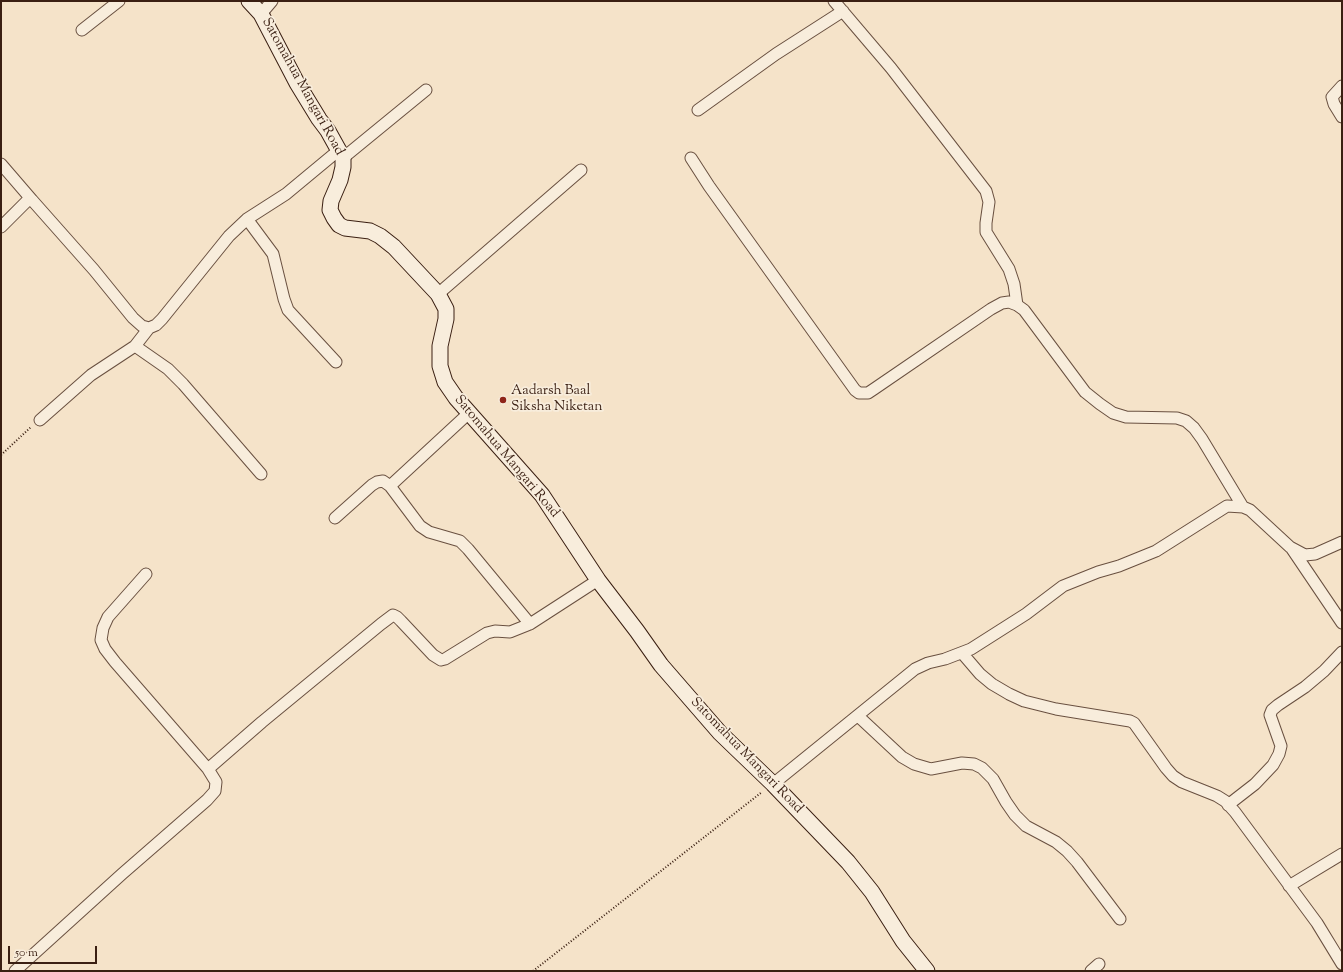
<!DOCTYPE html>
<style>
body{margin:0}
#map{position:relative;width:1343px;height:972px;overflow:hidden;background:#f5e3c9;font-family:"Sorts Mill Goudy",serif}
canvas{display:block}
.frame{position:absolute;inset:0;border:2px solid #3a1f12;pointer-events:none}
.scale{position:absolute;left:8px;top:946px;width:89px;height:18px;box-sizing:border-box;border:2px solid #3a1f12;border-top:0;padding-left:5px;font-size:12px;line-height:14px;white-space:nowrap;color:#3a1f12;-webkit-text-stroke:3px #f8eddc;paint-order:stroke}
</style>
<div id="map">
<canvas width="1343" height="972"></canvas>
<div class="frame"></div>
<div class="scale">50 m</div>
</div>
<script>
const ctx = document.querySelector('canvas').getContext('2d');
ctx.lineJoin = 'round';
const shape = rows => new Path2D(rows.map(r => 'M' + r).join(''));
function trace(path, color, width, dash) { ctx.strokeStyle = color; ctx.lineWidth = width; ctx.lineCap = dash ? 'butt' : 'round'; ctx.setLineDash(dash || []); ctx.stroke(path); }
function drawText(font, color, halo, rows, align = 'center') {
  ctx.font = font + ' "Sorts Mill Goudy",serif'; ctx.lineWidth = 3.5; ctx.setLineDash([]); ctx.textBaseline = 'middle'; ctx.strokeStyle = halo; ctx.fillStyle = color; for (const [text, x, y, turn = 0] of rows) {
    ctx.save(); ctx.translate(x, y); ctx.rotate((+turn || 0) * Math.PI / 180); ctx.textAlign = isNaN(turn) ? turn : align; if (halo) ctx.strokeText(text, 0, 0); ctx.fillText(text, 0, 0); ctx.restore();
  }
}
const street = shape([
 [834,1,891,68,986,191,989,202,986,223,986,232,1009,269,1014,284,1017,305],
 [261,14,272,1],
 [82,30,119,1],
 [1342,86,1332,97,1334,104,1342,117],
 [698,110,776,54,843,11],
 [343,158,426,90],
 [691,158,709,186,855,390,859,393,868,393,874,389,991,309,1002,303,1009,302,1017,305,1024,310,1085,392,1100,404,1113,413,1126,417,1177,418,1186,421,1194,428,1202,439,1243,507],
 [1,164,32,200],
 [247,219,273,254,284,299,288,310,336,362],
 [1,227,28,200,32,200,94,270,133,318,142,326,149,328,156,325,162,319,229,236,247,219,286,194,339,150],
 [438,294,581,170],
 [135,346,168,369,183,384,261,474],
 [40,420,91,375,135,346,149,328],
 [390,486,469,413],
 [335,518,372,485,377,482,383,481,390,486,420,526,429,532,460,541,468,549,530,624],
 [1292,549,1342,623],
 [962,653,980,674,992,684,1009,694,1024,701,1056,709,1130,721,1134,723,1166,768,1173,776,1182,782,1217,796,1225,801,1235,812,1317,923,1342,964],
 [858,716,902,757,914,764,931,769,962,763,974,764,982,768,993,779,1006,802,1015,815,1026,826,1056,842,1067,851,1077,862,1120,919],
 [208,769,262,722,381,624,393,615,397,617,401,621,433,655,441,660,445,659,487,633,495,631,510,632,530,624,598,580],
 [773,784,915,669,928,663,945,659,971,649,1026,614,1063,586,1098,572,1119,566,1156,551,1227,506,1243,507,1250,510,1290,547,1305,555,1315,554,1342,542],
 [1228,805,1255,784,1273,765,1279,754,1281,746,1270,715,1272,710,1278,705,1305,687,1324,671,1342,652],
 [1289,886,1342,854],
 [15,971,122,874,207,800,215,791,216,782,208,769,115,662,105,649,101,640,103,628,108,617,146,574],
 [1091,971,1099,964]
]);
const secondary = shape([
 [249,1,261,14,297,83,319,119,328,131,343,158,343,167,340,180,331,201,330,210,334,218,339,225,345,228,370,231,380,236,394,247,438,294,446,309,446,319,440,346,440,366,445,382,456,398,542,495,598,580,637,631,661,665,720,733,773,784,848,862,872,892,903,941,927,971]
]);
trace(street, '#695040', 13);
trace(secondary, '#3a1f12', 17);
trace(shape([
 [1,455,31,427],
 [533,971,762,792]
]), '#3a1f12', 2, [1, 2]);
trace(street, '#f8eddc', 11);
trace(secondary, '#f8eddc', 15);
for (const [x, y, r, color] of [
 [503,400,4,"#8f2418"]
]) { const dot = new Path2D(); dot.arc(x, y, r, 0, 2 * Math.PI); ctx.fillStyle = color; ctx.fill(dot); trace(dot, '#f8eddc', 1.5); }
drawText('14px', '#3a1f12', '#f8eddc', [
 ["Satomahua Mangari Road",302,87,61],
 ["Satomahua Mangari Road",506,457,50],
 ["Satomahua Mangari Road",746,756,46]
]);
drawText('14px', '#3a1f12', '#f8eddc', [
 ["Aadarsh Baal",511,392],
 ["Siksha Niketan",511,408]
], 'left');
</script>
